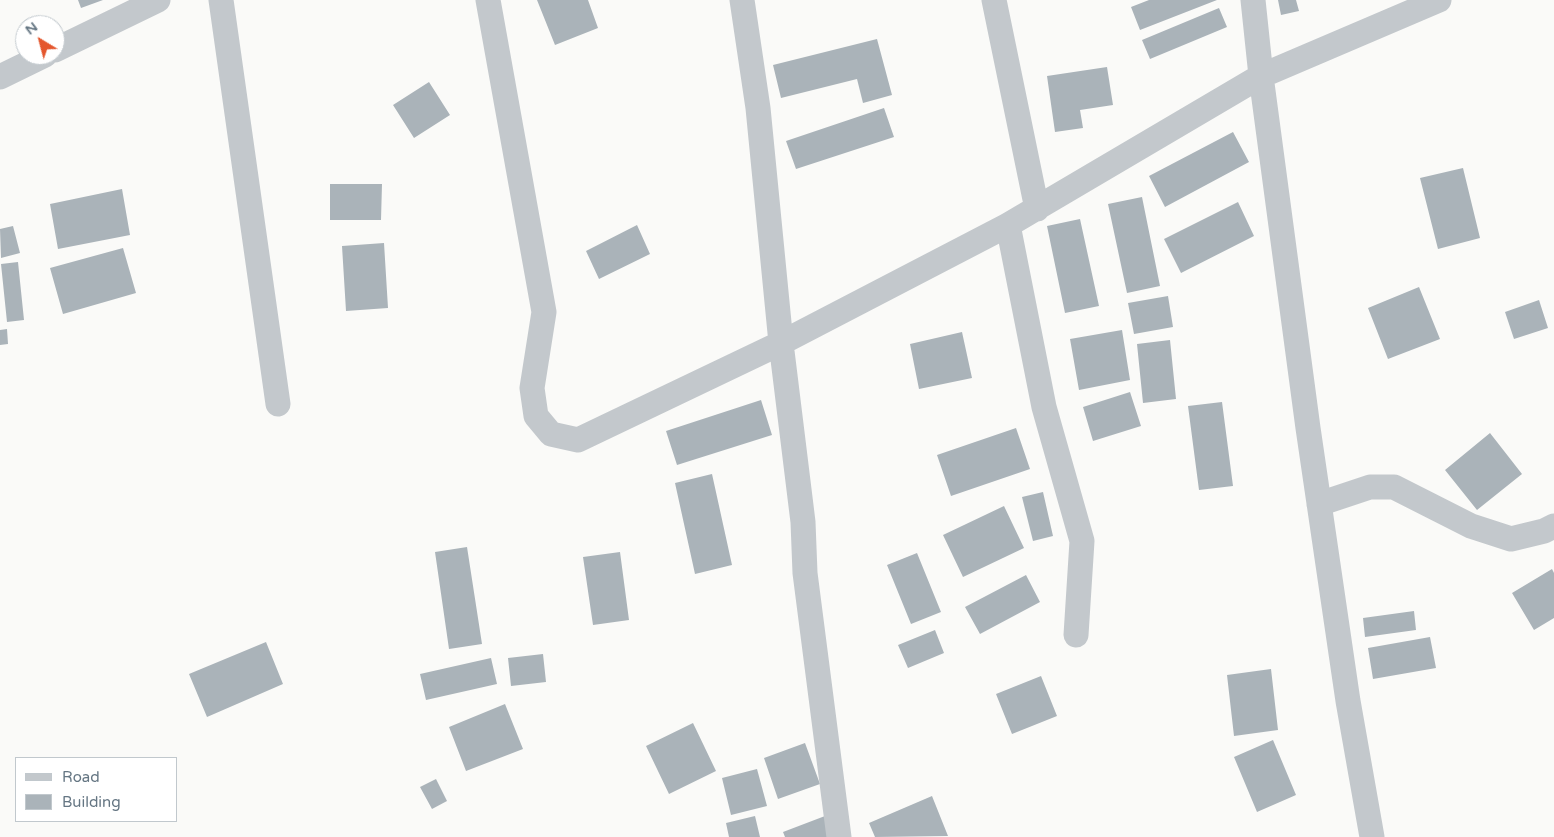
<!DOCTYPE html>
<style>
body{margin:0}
#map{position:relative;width:1554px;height:837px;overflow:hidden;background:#fafaf8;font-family:"Varela Round",sans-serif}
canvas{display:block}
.legend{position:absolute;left:15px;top:757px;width:162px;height:65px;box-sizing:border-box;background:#fff;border:1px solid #c1c8cd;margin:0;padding:6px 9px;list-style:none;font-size:15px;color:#657683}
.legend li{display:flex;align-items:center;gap:10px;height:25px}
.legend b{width:25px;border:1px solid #c1c8cd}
.north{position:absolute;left:15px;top:15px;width:50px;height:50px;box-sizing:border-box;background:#fff;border:1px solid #c1c8cd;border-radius:50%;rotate:323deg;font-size:14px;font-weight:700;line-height:20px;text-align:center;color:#657683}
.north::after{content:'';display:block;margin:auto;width:18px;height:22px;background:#e4572e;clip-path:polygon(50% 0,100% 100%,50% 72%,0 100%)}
</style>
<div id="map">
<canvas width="1554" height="837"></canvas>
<ul class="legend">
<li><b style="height:6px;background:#c3c8cc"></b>Road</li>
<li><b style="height:14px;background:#aab3b9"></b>Building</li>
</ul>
<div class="north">N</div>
</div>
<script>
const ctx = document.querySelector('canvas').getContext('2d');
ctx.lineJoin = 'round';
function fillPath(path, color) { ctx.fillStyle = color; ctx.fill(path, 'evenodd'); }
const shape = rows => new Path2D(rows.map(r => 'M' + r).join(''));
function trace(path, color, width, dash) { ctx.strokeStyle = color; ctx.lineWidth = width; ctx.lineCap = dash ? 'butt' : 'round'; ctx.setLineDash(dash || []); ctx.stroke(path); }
fillPath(shape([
 [78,0,103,0,81,8],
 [537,0,588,0,598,28,555,45],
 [1149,0,1217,0,1140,30,1131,7],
 [1278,0,1296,0,1299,11,1281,15],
 [1219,8,1227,27,1150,59,1142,40],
 [877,39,892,95,863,103,857,79,781,98,773,65],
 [1107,67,1113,105,1080,110,1083,128,1055,132,1047,76],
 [429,82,450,115,414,138,393,105],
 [884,108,894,137,796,169,786,141],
 [1233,132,1249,162,1165,207,1149,176],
 [1463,168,1480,238,1438,249,1420,178],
 [330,184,382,184,381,220,330,220],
 [122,189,130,235,58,249,50,204],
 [1142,197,1160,286,1127,293,1108,204],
 [1238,202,1254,236,1181,273,1164,239],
 [1080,219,1099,306,1065,313,1047,226],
 [637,225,650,254,599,279,586,251],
 [13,226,20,253,1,258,0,229],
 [384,243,388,308,346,311,342,246],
 [123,248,136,293,63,314,50,268],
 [18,262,24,320,7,322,1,264],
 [1419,287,1440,339,1388,359,1368,308],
 [1168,296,1173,327,1134,334,1128,303],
 [1539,300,1548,328,1514,339,1505,312],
 [7,329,8,344,0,345,0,330],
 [1122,330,1130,380,1079,390,1070,339],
 [962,332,972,378,919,389,910,344],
 [1170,340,1176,399,1143,403,1137,344],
 [1130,392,1141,426,1093,441,1083,407],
 [761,400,772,435,677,465,666,431],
 [1222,402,1233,486,1199,490,1188,406],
 [1016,428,1030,469,951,496,937,455],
 [1490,433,1522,474,1477,510,1445,470],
 [712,474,732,565,695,574,675,483],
 [1043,492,1053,536,1033,541,1022,497],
 [1004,506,1024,548,963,577,943,535],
 [467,547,482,644,449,649,435,552],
 [620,552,629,620,593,625,583,557],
 [917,553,941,612,911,624,887,565],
 [1552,569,1554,573,1554,618,1534,630,1512,593],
 [1026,575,1040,602,980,634,965,607],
 [1414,611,1416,630,1365,637,1363,618],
 [935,630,944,653,908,668,898,645],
 [1430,637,1436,668,1373,679,1368,648],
 [266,642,283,684,207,717,189,674],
 [543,654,546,682,511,686,508,658],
 [491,658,497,684,426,700,420,674],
 [1271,669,1278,730,1234,736,1227,675],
 [1041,676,1057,716,1012,734,996,694],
 [505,704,523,749,466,771,449,727],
 [693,723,716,771,669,794,646,746],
 [1273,740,1296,795,1257,812,1234,757],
 [805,743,820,784,778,799,764,758],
 [757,769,767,806,731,815,722,778],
 [436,779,447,801,432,809,420,787],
 [932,796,948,836,875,837,869,823],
 [755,816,760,837,729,837,726,823],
 [825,816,833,837,785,837,783,832]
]), '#aab3b9');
trace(shape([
 [221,0,278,404],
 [488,0,544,312,532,388,536,416,551,434,578,440,781,343,1008,225,1261,76,1439,0],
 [742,0,758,108,781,343,803,522,805,573,839,837],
 [994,0,1037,209],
 [1253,0,1261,76,1308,428,1348,701,1372,837],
 [55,50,158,0],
 [0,77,45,55],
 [1008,225,1044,407,1082,541,1076,635],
 [1319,504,1370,487,1394,487,1471,526,1511,539,1544,531,1554,526]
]), '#c3c8cc', 25);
</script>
